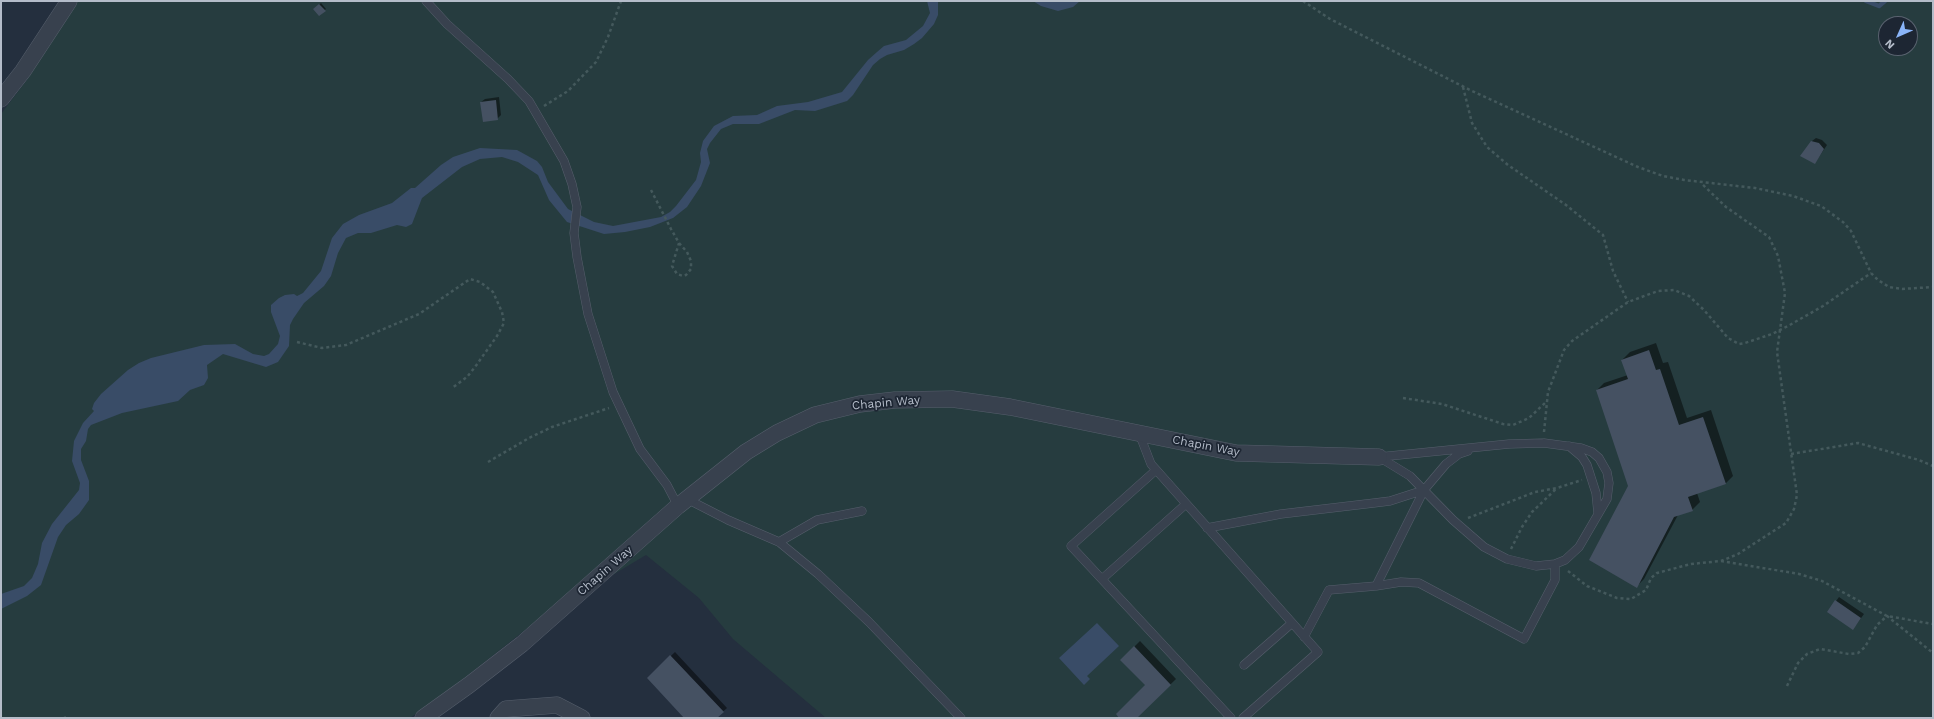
<!DOCTYPE html>
<style>
body{margin:0}
#map{position:relative;width:1934px;height:719px;overflow:hidden;background:#242f3e;font-family:"Work Sans",sans-serif}
canvas{display:block}
.frame{position:absolute;inset:0;border:2px solid #b4bcc9;pointer-events:none}
.north{position:absolute;left:1878px;top:16px;width:40px;height:40px;box-sizing:border-box;background:#1d2633;border:1px solid #59626f;border-radius:50%;rotate:225deg;font-size:11px;font-weight:700;line-height:16px;text-align:center;color:#b4bcc9}
.north::after{content:'';display:block;margin:auto;width:14px;height:18px;background:#8ab4f8;clip-path:polygon(50% 0,100% 100%,50% 72%,0 100%)}
</style>
<div id="map">
<canvas width="1934" height="719"></canvas>
<div class="frame"></div>
<div class="north">N</div>
</div>
<script>
const ctx = document.querySelector('canvas').getContext('2d');
ctx.lineJoin = 'round';
function fillPath(path, color) { ctx.fillStyle = color; ctx.fill(path, 'evenodd'); }
const shape = rows => new Path2D(rows.map(r => 'M' + r).join(''));
function trace(path, color, width, dash) { ctx.strokeStyle = color; ctx.lineWidth = width; ctx.lineCap = dash ? 'butt' : 'round'; ctx.setLineDash(dash || []); ctx.stroke(path); }
function drawText(font, color, halo, rows, align = 'center') {
  ctx.font = font + ' "Work Sans",sans-serif'; ctx.lineWidth = 3.5; ctx.setLineDash([]); ctx.textBaseline = 'middle'; ctx.strokeStyle = halo; ctx.fillStyle = color; for (const [text, x, y, turn = 0] of rows) {
    ctx.save(); ctx.translate(x, y); ctx.rotate((+turn || 0) * Math.PI / 180); ctx.textAlign = isNaN(turn) ? turn : align; if (halo) ctx.strokeText(text, 0, 0); ctx.fillText(text, 0, 0); ctx.restore();
  }
}
fillPath(shape([
 [78,1,1933,1,1933,718,826,718,733,639,699,598,646,555,539,619,448,691,410,718,1,718,1,114,26,81],
 [1886,24,1910,24,1910,48,1886,48]
]), '#263c3f');
fillPath(shape([
 [927,1,938,1,938,15,934,24,922,38,914,44,904,50,887,55,880,59,873,65,853,95,847,101,815,111,795,110,759,124,733,124,721,129,710,143,707,149,710,163,701,186,687,207,673,218,650,227,625,232,604,234,567,222,549,200,538,175,518,162,502,157,480,159,462,167,422,198,412,224,406,227,397,225,371,233,358,233,346,238,338,253,331,276,324,286,304,303,293,319,290,325,289,346,278,362,266,367,223,354,207,365,208,378,204,385,190,390,178,401,122,413,91,425,88,429,86,441,81,449,81,460,89,481,89,500,79,514,66,525,58,537,41,585,27,596,1,609,1,594,24,586,32,578,38,564,42,543,52,524,79,490,80,483,72,461,74,441,83,423,94,411,92,409,94,403,101,394,128,370,139,363,151,358,204,345,235,344,253,354,264,356,269,354,278,344,280,336,271,312,271,305,279,298,285,295,294,294,297,296,303,293,321,271,332,238,343,224,359,215,392,203,411,188,415,188,441,165,453,157,480,148,517,150,537,161,542,167,548,182,568,209,594,222,613,226,661,217,670,212,676,206,696,180,701,162,700,153,703,141,714,126,733,116,757,115,777,106,808,102,842,92,868,60,877,52,884,46,906,40,923,26,930,13],
 [1033,1,1080,1,1073,7,1058,11,1041,6],
 [1097,623,1119,646,1087,676,1090,679,1084,685,1059,658]
]), '#394c67');
fillPath(shape([
 [321,3,326,9,319,15,315,9],
 [499,97,501,115,497,119,481,102,485,99],
 [1816,138,1822,140,1827,145,1815,163,1812,141],
 [1656,343,1663,363,1668,362,1687,418,1711,410,1733,476,1726,483,1697,493,1700,502,1692,510,1678,515,1644,579,1637,586,1629,486,1597,390,1604,383,1628,375,1622,360,1630,352],
 [1839,597,1864,614,1856,625,1828,612],
 [1140,641,1176,679,1136,718,1121,718,1146,685,1121,660],
 [675,652,727,708,716,718,686,718,648,678]
]), '#0007');
trace(shape([
 [1866,1,1879,6,1885,1]
]), '#394c67', 4.5);
fillPath(shape([
 [319,4,326,11,319,16,313,9],
 [496,100,498,120,483,122,480,102],
 [1811,141,1819,143,1824,149,1815,164,1800,156],
 [1649,350,1656,370,1660,369,1679,425,1703,417,1726,484,1688,497,1693,511,1674,517,1637,588,1589,560,1628,486,1596,390,1628,379,1621,360],
 [1835,600,1861,618,1853,630,1827,612],
 [1134,646,1171,685,1137,718,1119,718,1116,714,1145,685,1120,660],
 [670,655,724,712,717,718,684,718,647,678]
]), '#455162');
const lane = shape([
 [426,1,447,24,508,79,529,101,564,161,572,184,577,207,574,233,577,257,588,314,613,392,640,449,667,485,678,506],
 [1139,433,1151,464,1318,652,1243,718],
 [1544,443,1581,448,1592,452,1599,458,1607,472,1609,483,1607,499,1579,547,1565,560,1555,564,1536,566,1507,559,1484,547,1453,520,1410,476,1379,457,1509,444,1544,443],
 [1569,446,1582,457,1587,465,1596,493,1598,513],
 [1156,470,1071,546,1231,718],
 [687,499,728,520,779,542,818,574,869,622,961,718],
 [1207,528,1281,514,1374,503,1390,501,1424,490],
 [779,542,817,520,862,511],
 [1102,579,1186,504],
 [1376,586,1424,490,1446,464,1459,454,1468,451],
 [1304,637,1329,590,1376,586,1401,582,1419,583,1524,639,1555,580,1555,564],
 [1244,665,1292,623]
]);
const street = shape([
 [1,99,23,71,69,1],
 [423,718,469,685,522,644,678,506,746,452,777,433,815,415,860,404,895,400,952,399,1010,407,1236,453,1379,457],
 [498,718,506,709,557,705,582,718]
]);
trace(lane, '#565f6c', 9);
trace(street, '#565f6c', 17);
trace(shape([
 [1303,1,1330,19,1472,91,1638,167,1663,176,1684,180,1755,188,1793,196,1821,206,1843,222,1851,231,1871,273,1878,280,1889,287,1902,289,1933,287],
 [1463,87,1472,123,1487,147,1508,165,1566,205,1603,235,1613,271,1628,302],
 [544,106,568,91,596,62,608,37,621,1],
 [651,190,671,229,679,243,687,252,691,261,691,269,686,275,683,276,677,274,672,266,679,243],
 [297,342,322,348,346,345,419,314,470,279,480,282,493,292,502,312,504,323,497,336,475,367,467,377,452,388],
 [1403,398,1442,404,1503,424,1513,425,1529,418,1546,402],
 [1544,432,1548,392,1564,350,1572,341,1628,302,1658,291,1674,290,1689,296,1704,310,1728,338,1739,344,1745,343,1772,334,1788,326,1823,306,1871,273],
 [1791,454,1858,443,1919,460,1933,466],
 [488,462,529,438,552,427,609,408],
 [1468,518,1535,492,1557,488,1582,480],
 [1511,549,1522,527,1532,512,1557,488],
 [1721,561,1799,574,1822,581,1887,616,1933,624],
 [1568,571,1587,586,1617,598,1631,599,1646,590,1651,578,1657,573,1691,564,1721,561,1738,554,1786,523,1794,509,1797,495,1777,352,1785,293,1778,256,1769,237,1726,207,1701,183],
 [1787,686,1798,663,1807,654,1820,649,1849,654,1858,653,1865,647,1877,625,1887,616,1933,653],
 [64,718,66,717]
]), '#44595c', 2.5, [3, 3]);
trace(lane, '#38414e', 8);
trace(street, '#38414e', 16);
drawText('12px', '#b4bcc9', '#1d2633', [
 ["Chapin Way",886,403,-5],
 ["Chapin Way",1206,446,11],
 ["Chapin Way",605,571,-41]
]);
</script>
